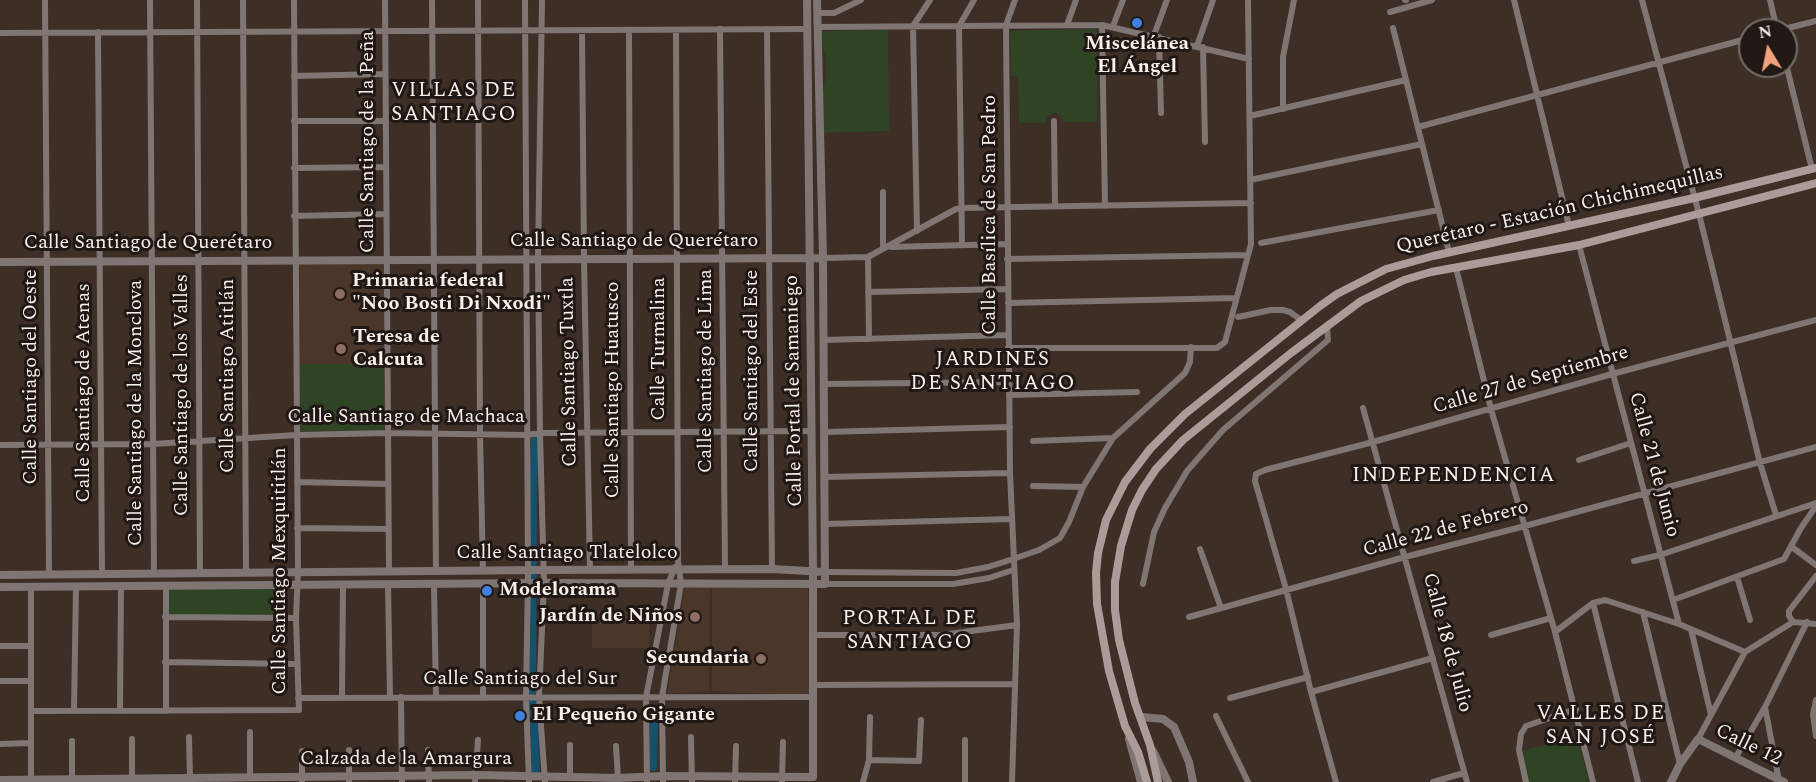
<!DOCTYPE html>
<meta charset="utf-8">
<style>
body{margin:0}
#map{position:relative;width:1816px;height:782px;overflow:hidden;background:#3d2e26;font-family:Spectral,serif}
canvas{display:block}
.north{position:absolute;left:1738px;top:18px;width:60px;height:60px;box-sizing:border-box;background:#1f1814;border:2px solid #766e6a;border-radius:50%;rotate:350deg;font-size:16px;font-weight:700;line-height:24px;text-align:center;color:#f9f0ea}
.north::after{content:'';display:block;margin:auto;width:21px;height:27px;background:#f1a17c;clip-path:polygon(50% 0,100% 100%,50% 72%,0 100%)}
</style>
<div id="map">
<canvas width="1816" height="782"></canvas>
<div class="north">N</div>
</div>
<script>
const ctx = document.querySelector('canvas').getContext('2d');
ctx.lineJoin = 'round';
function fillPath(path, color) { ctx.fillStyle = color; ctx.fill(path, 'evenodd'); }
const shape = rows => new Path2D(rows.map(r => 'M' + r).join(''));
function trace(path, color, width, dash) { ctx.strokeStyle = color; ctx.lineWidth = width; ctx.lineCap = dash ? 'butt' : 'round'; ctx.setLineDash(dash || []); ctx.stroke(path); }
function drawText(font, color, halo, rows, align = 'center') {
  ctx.font = font + ' Spectral,serif'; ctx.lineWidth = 6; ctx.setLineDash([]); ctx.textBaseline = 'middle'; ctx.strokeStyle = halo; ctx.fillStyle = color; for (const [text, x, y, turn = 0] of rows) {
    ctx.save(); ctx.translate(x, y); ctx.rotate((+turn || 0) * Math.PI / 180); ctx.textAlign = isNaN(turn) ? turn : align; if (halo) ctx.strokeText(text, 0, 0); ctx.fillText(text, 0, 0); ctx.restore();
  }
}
fillPath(shape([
 [296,262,384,262,384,364,298,364],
 [685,585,710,587,709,691,667,694],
 [712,586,808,587,810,693,791,695,712,691],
 [592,611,650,612,649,648,592,648]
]), '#4b362a');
fillPath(shape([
 [1097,29,1097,122,1063,122,1061,115,1055,113,1047,116,1046,123,1019,123,1018,77,1011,76,1010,31],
 [888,30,889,131,822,133,822,95,826,76,826,57,822,45,822,31],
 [298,364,384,364,384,431,299,431],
 [168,589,287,589,289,614,166,617],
 [1577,737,1589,782,1529,782,1521,751]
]), '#2e4425');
trace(shape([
 [532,691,533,489,535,441],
 [533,700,536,773],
 [653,767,654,720]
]), '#13516c', 8);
trace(shape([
 [45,0,49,574],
 [150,0,154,573],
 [197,0,200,573],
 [243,0,246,573],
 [385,0,389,571],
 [432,0,436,571],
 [478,0,480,434,483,571],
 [525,0,528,577,526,698,529,782],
 [542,0,538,259,540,433,544,583,539,697,545,782],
 [1405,0,1406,0],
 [1514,0,1569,226],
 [1642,0,1699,214,1760,463,1776,515],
 [1770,0,1777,30],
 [1390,12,1432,0],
 [818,13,834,13,861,0],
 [1067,25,1076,0],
 [1102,25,1105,206],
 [1113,26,1123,0],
 [818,27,1102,25,1249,59],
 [1393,28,1449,252],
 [720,29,725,569],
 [767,29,772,569],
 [582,30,584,259,590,570],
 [629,30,631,570],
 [1780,30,1816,21],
 [98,32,102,574],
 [0,33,807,29],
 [1154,35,1167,0],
 [1159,37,1161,113],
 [1197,46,1213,0],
 [1203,47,1205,142],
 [1786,64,1812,169],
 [294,76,385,74],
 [1283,109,1283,57,1294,0],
 [1250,116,1406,80],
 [294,121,385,121],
 [1054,121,1055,206],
 [1418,127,1750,38],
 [294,168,386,167],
 [1250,180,1422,144],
 [883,192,883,249],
 [294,216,386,214],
 [917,231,913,26,930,0],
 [1261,243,1439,210],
 [962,245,959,26,974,0],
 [1579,245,1679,624],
 [891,247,1007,244],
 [868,257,869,339],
 [823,258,868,257,956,209,961,208,1251,203],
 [1007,259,1247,255],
 [1456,268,1491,409,1555,632,1593,782],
 [868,292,1008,289],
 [1008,303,1236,298],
 [1238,317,1271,310,1283,310,1290,312,1301,320],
 [823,340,1008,335],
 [1008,348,1217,348,1225,342,1251,244,1248,0],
 [824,384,1009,382],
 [1009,395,1137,392],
 [1363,408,1467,782],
 [824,432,1010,427],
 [1033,441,1113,438],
 [0,445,153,444,296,435,389,433,527,435,540,433,812,431],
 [1579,460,1631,443],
 [824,477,1010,473],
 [297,482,388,484],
 [1033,486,1083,487],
 [825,524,1011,519],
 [297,528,388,529],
 [1792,547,1816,565],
 [1200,549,1221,608],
 [1634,561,1660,555,1816,503],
 [825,572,956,573,988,567,1013,559,1039,550,1060,538,1069,522,1083,487,1113,438,1185,373,1190,362,1191,347],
 [1816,576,1789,611,1789,616,1793,622,1816,624],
 [1737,577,1750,620],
 [483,584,483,698],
 [825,584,953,584,989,578,1013,570],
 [1143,584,1154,532,1165,508,1187,471,1223,430,1328,340,1327,326],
 [388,585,390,696],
 [434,585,436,697],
 [166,586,166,711],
 [1673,600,1784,559,1801,528,1816,506],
 [1593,603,1638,782],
 [1643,612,1680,764],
 [165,617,296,618],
 [1189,617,1405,557,1525,526,1816,447],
 [1691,629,1711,715],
 [1555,632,1593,603,1605,600,1679,624,1745,652],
 [812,635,941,635,1017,625],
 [1491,635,1551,618],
 [0,646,30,646],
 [165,662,297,664],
 [0,681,30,681],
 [814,685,1015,684],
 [1311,692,1433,658],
 [342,697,343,585],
 [401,697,402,782],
 [298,698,813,697],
 [1230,698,1308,677],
 [1816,700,1813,714,1816,736],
 [1765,707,1779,781],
 [31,711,299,710,296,618,298,572,294,0],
 [74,711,76,587],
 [120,711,121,587],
 [1216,716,1248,782],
 [250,732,250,778],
 [189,737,190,778],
 [691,737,692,782],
 [132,739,132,779],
 [1698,739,1745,652,1793,622],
 [0,744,30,743],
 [570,745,570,777],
 [616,746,618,778],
 [349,750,349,782],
 [428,750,429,782],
 [1736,757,1765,707,1807,622],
 [869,760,919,761,921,720],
 [72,779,72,741],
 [31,780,31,587],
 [302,782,302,751],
 [475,782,478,740],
 [647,782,646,697,668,584,675,567],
 [663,782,662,697,681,584,678,561,676,30],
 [735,782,736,746],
 [782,782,783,742],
 [863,782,869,760,870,717],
 [965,782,965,740],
 [1012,782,1017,625,1010,473,1006,25,1015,0],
 [1336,782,1311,692,1286,589,1255,481,1256,474,1265,470,1373,442,1612,374,1816,320],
 [1433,782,1464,773],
 [1526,782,1519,750,1521,734,1526,726,1576,709]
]), '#7f7674', 6);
trace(shape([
 [0,262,823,258],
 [0,575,542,570,772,569,825,572],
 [0,587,544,583,825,584,823,258,817,0],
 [1142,717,1163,719,1174,727,1189,762,1193,782],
 [1129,739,1141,782],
 [1153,751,1168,782],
 [0,780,475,775,618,778,663,776,813,777,813,572,807,0],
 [1671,782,1680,764,1698,739,1784,782]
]), '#7f7674', 8);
trace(shape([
 [1147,782,1138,752,1125,726,1109,671,1097,604,1096,573,1098,553,1106,520,1125,482,1150,449,1185,414,1320,306,1337,294,1386,269,1433,256,1694,198,1816,168],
 [1158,782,1150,745,1135,703,1119,640,1115,610,1115,582,1121,546,1132,510,1142,490,1156,469,1183,440,1291,353,1361,301,1404,280,1431,272,1579,245,1816,183]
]), '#aa9c98', 8);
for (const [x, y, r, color] of [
 [1137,23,6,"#3f7fe0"],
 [340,294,6,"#8d6e63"],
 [341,349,6,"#8d6e63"],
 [487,591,6,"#3f7fe0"],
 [695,617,6,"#8d6e63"],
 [761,659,6,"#8d6e63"],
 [520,716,6,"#3f7fe0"]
]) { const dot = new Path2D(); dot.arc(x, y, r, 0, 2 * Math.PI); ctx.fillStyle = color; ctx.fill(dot); trace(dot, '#1f1814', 2); }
drawText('bold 20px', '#f9f0ea', '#1f1814', [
 ["Miscelánea",1137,45,"center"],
 ["El Ángel",1137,68,"center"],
 ["Primaria federal",352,282],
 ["\"Noo Bosti Di Nxodi\"",352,305],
 ["Teresa de",353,338],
 ["Calcuta",353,361],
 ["Modelorama",499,591],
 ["Jardín de Niños",683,617,"right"],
 ["Secundaria",749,659,"right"],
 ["El Pequeño Gigante",532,716]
], 'left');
drawText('20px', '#f9f0ea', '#1f1814', [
 ["Calle Santiago de la Peña",369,142,-90],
 ["Querétaro - Estación Chichimequillas",1560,211,-13],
 ["Calle Basílica de San Pedro",991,215,-90],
 ["Calle Santiago de Querétaro",634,242],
 ["Calle Santiago de Querétaro",148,244],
 ["Calle Turmalina",660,349,-90],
 ["Calle Santiago de Lima",707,371,-90],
 ["Calle Santiago del Este",753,371,-90],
 ["Calle Santiago Tuxtla",570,372,-91],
 ["Calle Santiago Atitlán",229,376,-90],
 ["Calle Santiago del Oeste",32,377,-90],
 ["Calle 27 de Septiembre",1531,381,-16],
 ["Calle Santiago Huatusco",614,390,-90],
 ["Calle Portal de Samaniego",795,391,-91],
 ["Calle Santiago de Atenas",85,393,-90],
 ["Calle Santiago de los Valles",183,395,-90],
 ["Calle Santiago de la Monclova",137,413,-90],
 ["Calle Santiago de Machaca",406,418],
 ["Calle 21 de Junio",1653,465,75],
 ["Calle 22 de Febrero",1446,530,-15],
 ["Calle Santiago Tlatelolco",567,554],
 ["Calle Santiago Mexquititlán",281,571,-90],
 ["Calle 18 de Julio",1446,643,75],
 ["Calle Santiago del Sur",520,680],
 ["Calle 12",1748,746,26],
 ["Calzada de la Amargura",406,760]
]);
ctx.letterSpacing = '1.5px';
drawText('21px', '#f9f0ea', '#1f1814', [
 ["VILLAS DE",454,92],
 ["SANTIAGO",454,116],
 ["JARDINES",993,361],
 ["DE SANTIAGO",993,385],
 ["INDEPENDENCIA",1454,477],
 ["PORTAL DE",910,620],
 ["SANTIAGO",910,644],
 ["VALLES DE",1601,715],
 ["SAN JOSÉ",1601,739]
]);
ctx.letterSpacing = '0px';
</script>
